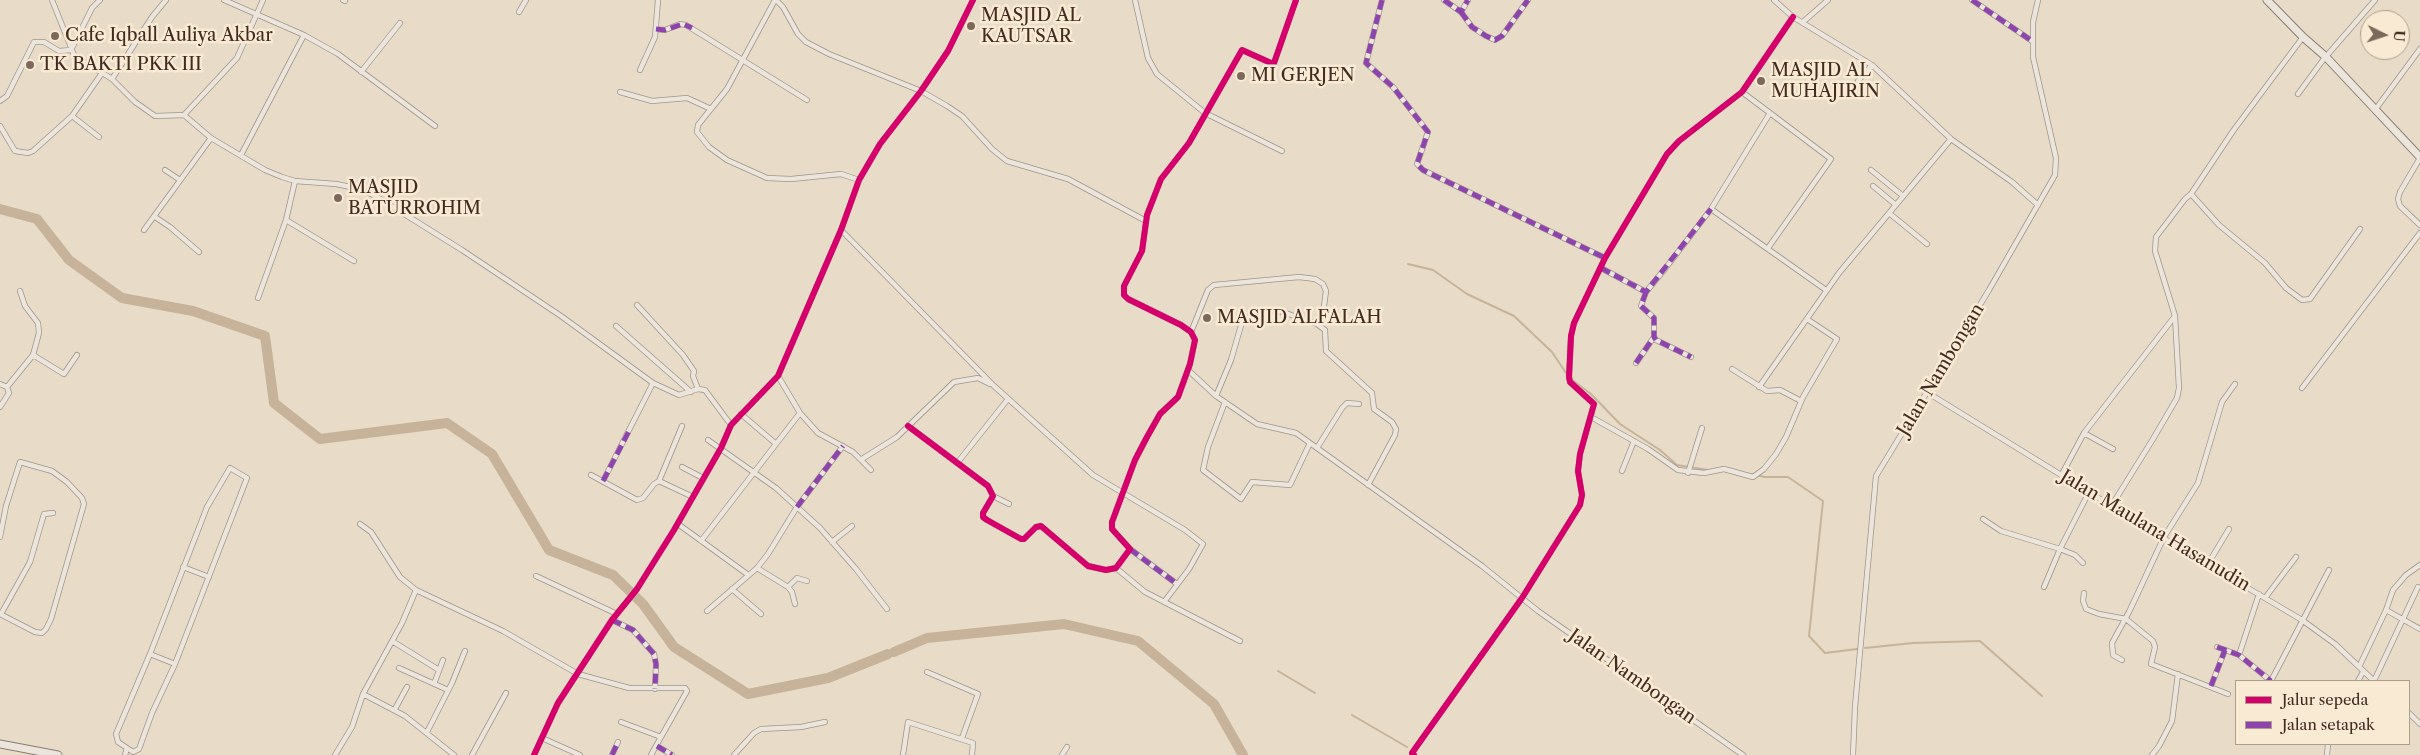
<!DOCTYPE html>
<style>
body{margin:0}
#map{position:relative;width:2420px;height:755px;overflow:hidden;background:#e8dcc8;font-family:"Libre Caslon Text",serif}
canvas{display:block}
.legend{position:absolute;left:2235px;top:680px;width:175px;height:65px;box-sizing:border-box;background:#f8ead3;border:1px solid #b09e8c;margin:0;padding:6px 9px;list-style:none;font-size:15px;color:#432b22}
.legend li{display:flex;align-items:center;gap:10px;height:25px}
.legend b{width:25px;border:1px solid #b09e8c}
.north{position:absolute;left:2360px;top:10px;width:50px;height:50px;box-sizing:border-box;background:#f8ead3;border:1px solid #b09e8c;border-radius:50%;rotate:94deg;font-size:14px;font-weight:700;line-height:20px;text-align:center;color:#432b22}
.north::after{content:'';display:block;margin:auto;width:18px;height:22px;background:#7d695c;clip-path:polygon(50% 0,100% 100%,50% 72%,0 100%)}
</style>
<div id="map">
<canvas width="2420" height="755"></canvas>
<ul class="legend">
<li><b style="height:6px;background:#d6006c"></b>Jalur sepeda</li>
<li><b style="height:6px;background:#8e44ad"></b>Jalan setapak</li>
</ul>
<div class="north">U</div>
</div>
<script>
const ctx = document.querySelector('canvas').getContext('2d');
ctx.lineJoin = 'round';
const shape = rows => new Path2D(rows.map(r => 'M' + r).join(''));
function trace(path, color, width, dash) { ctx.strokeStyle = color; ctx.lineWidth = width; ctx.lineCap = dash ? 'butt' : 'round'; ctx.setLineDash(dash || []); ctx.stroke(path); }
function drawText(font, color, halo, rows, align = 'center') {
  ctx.font = font + ' "Libre Caslon Text",serif'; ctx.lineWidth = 5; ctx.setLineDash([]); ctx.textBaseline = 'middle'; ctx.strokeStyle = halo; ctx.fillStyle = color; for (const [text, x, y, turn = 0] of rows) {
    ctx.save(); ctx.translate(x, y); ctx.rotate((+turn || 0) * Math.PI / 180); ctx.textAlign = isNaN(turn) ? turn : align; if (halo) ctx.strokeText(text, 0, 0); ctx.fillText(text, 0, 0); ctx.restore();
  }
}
trace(shape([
 [1408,264,1433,270,1467,294,1514,316,1552,352,1568,376],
 [1571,379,1591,394,1620,424,1660,450,1677,465,1708,470],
 [1749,474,1765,477,1788,477,1823,501,1809,636,1825,653,1857,649],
 [1865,648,1913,643,1980,641,2042,696],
 [1278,671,1315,693],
 [1352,715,1407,747]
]), '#c6b39a', 2);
trace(shape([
 [0,209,37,219,69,260,122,298,193,311,265,336,274,403,320,439,447,423,492,454,549,550,613,575,643,604,674,647,748,694,828,678,888,654],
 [894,652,927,638,1064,624,1138,641,1214,704,1243,755]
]), '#c6b39a', 10);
const street = shape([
 [52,0,74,55,112,79,135,102,155,116,184,115,211,138,265,170,282,177,295,181,336,184,361,189,377,197,462,250,561,316,653,383,679,395,698,389,705,390,731,425],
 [224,0,304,35,338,54,435,126],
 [343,0,345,1],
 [775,0,727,89,698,125,697,132,709,147,727,160,767,178,791,179,841,174,859,180],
 [776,0,783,7,798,34,806,42,829,54,921,91,947,106,962,116,992,149,1007,161,1068,179,1146,221],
 [1135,0,1148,58,1157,74,1205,113,1282,151],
 [1382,0,1366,63,1393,87,1428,132,1417,164,1423,170,1605,258],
 [1444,0,1461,12,1468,0],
 [1774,0,1793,17,1872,65,1951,139,2012,182,2038,205],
 [1972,0,2032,41],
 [519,12,526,0],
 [1461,12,1472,27,1486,36,1495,40,1502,36,1528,0],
 [1803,22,1828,0],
 [656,29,665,30,680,24,686,25,807,100],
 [640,70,655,37,658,0],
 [361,72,400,23],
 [112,79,152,17,166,0],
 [1858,81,1872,65],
 [620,92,652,101,687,98,711,109],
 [2298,94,2323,60,2375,0],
 [0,101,7,96,34,42,44,42,59,51,71,50,92,8,100,0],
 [2375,110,2420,49],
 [184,115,237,58,263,0],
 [72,116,99,137],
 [0,126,15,151,28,153,33,151,72,116,102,73],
 [241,155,304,35],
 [2420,158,2400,192,2398,199,2400,206,2420,225],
 [165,170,180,180],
 [1871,170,1903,196],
 [1873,186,1896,205],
 [2191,194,2219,225,2265,263,2286,288,2302,300,2310,299,2360,229],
 [1711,209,1826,290],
 [1889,213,1927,244],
 [155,217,170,227,199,252],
 [286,220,354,261],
 [144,230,211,138],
 [841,230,994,386,1093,475,1185,530,1203,544,1189,569,1164,602],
 [1768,248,1831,159,1770,113],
 [1601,268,1646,292,1668,265,1711,209,1770,113,1742,92],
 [1646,292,1641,306,1654,318,1654,337,1656,340,1691,357],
 [258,298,286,220,295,181],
 [637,305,683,355,694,371,693,376,698,389],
 [616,326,691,392],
 [1191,332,1208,290,1214,285,1299,277,1315,279,1323,284,1326,291,1324,306,1317,324,1325,330,1326,351,1372,393,1374,409,1392,422,1396,429,1395,435,1368,485],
 [33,355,64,374,77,355],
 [1636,363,1654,337],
 [1732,369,1767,391,1780,390,1801,401],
 [1188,370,1216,396,1257,424,1296,433,1482,566,1538,611,1743,755],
 [778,376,800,413,818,433,853,452,871,470],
 [0,384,7,387,9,393,0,407],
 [7,387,33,355,39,333,38,323,25,306,20,291],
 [1759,387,1839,273,1951,139],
 [2302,388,2420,233],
 [1928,393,2165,539,2302,620,2335,644,2374,681],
 [1216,396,1231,360,1242,322,1246,318,1251,317,1264,323,1280,311,1317,324],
 [1225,402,1208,447,1203,470,1241,499,1252,482,1290,485,1310,443],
 [741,414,775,443],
 [1591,417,1648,449,1678,470,1704,473,1724,469,1753,477,1764,469,1776,454,1786,437,1803,397,1837,339,1807,319],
 [908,426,988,486,993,496,983,513,983,517,987,520,1021,539,1024,539,1036,527,1041,526,1088,566,1106,570,1116,568,1130,549,1112,529,1112,522,1135,460,1147,437,1160,414,1178,397,1190,364,1195,340,1191,332,1181,325,1128,299,1124,295,1124,286,1142,251,1147,215,1161,179,1189,143,1242,50,1271,63,1274,63,1296,0],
 [2084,433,2113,449],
 [708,440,776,488,820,528,856,569,887,609],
 [1317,448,1342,408,1347,403,1359,404],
 [862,459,897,437,954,382,978,378,990,384],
 [958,462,1008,399],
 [682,467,703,478],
 [1622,471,1634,441],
 [1688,473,1702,428],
 [2062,474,2084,433,2175,316],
 [591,475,637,500,643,498,654,484,659,481,693,497],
 [603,481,653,383],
 [659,481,682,426],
 [993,496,1009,504],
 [2112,505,2153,439,2177,398,2179,388,2175,316,2155,251,2156,237,2185,199,2191,194,2233,131,2303,37],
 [1983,519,2001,531,2060,549,2089,492],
 [360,524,371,532,400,577,416,590,503,631,578,674,629,688,685,688,687,691,661,737],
 [678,524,747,574],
 [0,537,6,506,20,462,52,471,67,482,82,498,84,504,51,619,46,629,42,633,35,632,0,614],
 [701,541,800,413],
 [832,542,852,526],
 [1130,549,1177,584],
 [2208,564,2229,529],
 [183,567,209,577],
 [757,568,788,587,797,578,807,581],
 [1116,568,1145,592,1240,641],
 [536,576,617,614],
 [788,587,792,592,795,604],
 [2044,587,2060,549,2075,555,2083,563],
 [732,589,761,614],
 [2084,593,2083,601,2086,609,2099,614,2126,619,2153,641,2155,647,2151,664,2228,694],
 [2265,598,2296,557],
 [2386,610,2420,629],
 [707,611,757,568,768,554,797,507,843,446],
 [1,614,30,562,44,514,53,513],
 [612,620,633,630,654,654,656,664,655,689],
 [392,641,439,670],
 [2217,647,2239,655,2271,681],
 [150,654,175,664],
 [2239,655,2259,594],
 [2122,660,2113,655,2112,643,2129,612,2164,537,2198,483,2222,402,2235,384],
 [2359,667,2386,610,2393,590,2406,575,2420,565],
 [399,668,448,690],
 [927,672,978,694,962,738],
 [2271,681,2329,570],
 [2358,681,2363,672],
 [2374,681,2418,587],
 [434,684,443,660],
 [2211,686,2225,650],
 [363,694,402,623,416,590],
 [395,709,407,687],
 [2409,713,2420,724],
 [621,722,661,737,651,755],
 [427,732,452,683,465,651],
 [542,738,580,755],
 [657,746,672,755],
 [125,755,127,748,118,742,116,734,150,654,207,507,230,468,247,478,175,664,152,713,139,749,133,752,127,748],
 [335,755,352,727,363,694,405,716,454,755],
 [472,755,506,693],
 [534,755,558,703,612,620,637,589,674,530,721,448,731,425,778,376,841,230,859,180,880,144,921,91,948,51,973,0],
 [612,755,618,742],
 [734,755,754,733,761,729,801,727,825,722],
 [903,755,908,722,973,743,972,755],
 [1062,755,1067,747],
 [1414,755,1412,753,1522,598,1580,505,1582,495,1578,471,1580,454,1594,404,1570,382,1569,377,1571,336,1574,323,1605,258,1667,154,1679,141,1742,92,1793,17],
 [1853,755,1855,707,1876,476,1989,290,2055,175,2056,158,2033,57,2033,22,2038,0],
 [2152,755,2159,746,2172,721,2178,674],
 [2327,755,2328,744]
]);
const secondary = shape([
 [2267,0,2303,37,2326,57,2420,157],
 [0,744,58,755]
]);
trace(street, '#9f9589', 6);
trace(secondary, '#877d73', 9);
trace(street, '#ebe5dc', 4.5);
trace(secondary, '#ebe5dc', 7);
trace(shape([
 [1382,0,1366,63,1393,87,1428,132,1417,164,1423,170,1605,258],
 [1444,0,1461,12,1468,0],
 [1972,0,2032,41],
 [1461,12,1472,27,1486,36,1495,40,1502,36,1528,0],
 [656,29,665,30,683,24,692,28],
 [1601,268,1646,292,1711,209],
 [1646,292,1641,306,1654,318,1654,337,1656,340,1691,357],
 [1636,363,1654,337],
 [603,481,629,431],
 [797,507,843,446],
 [1130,549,1177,584],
 [612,620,633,630,654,654,656,664,655,689],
 [2217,647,2239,655,2271,681],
 [2211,686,2225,650],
 [657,746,672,755],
 [612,755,618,742]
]), '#8e44ad', 5, [10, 5]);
trace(shape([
 [908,426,988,486,993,496,983,513,983,517,987,520,1021,539,1024,539,1036,527,1041,526,1088,566,1106,570,1116,568,1130,549,1112,529,1112,522,1135,460,1147,437,1160,414,1178,397,1190,364,1195,340,1191,332,1181,325,1128,299,1124,295,1124,286,1142,251,1147,215,1161,179,1189,143,1242,50,1271,63,1274,63,1296,0],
 [534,755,558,703,612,620,637,589,674,530,721,448,731,425,778,376,841,230,859,180,880,144,921,91,948,51,973,0],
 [1414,755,1412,753,1522,598,1580,505,1582,495,1578,471,1580,454,1594,404,1570,382,1569,377,1571,336,1574,323,1605,258,1667,154,1679,141,1742,92,1793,17]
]), '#d6006c', 6);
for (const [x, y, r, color] of [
 [971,26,5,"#7d695c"],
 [55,36,5,"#7d695c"],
 [30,65,5,"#7d695c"],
 [1241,76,5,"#7d695c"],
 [1761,81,5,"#7d695c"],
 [338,198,5,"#7d695c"],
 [1207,318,5,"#7d695c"]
]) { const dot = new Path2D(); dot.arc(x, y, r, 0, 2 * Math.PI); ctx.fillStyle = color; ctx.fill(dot); trace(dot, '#f8ead3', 2); }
drawText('18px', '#432b22', '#f8ead3', [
 ["MASJID AL",981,16],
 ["KAUTSAR",981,37],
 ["Cafe Iqball Auliya Akbar",65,36],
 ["TK BAKTI PKK III",40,65],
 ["MASJID AL",1771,71],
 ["MUHAJIRIN",1771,92],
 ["MI GERJEN",1251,76],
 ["MASJID",348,188],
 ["BATURROHIM",348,209],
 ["MASJID ALFALAH",1217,318]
], 'left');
drawText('18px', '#432b22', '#f8ead3', [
 ["Jalan Nambongan",1941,370,-59],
 ["Jalan Maulana Hasanudin",2155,531,31],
 ["Jalan Nambongan",1632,677,35]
]);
</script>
